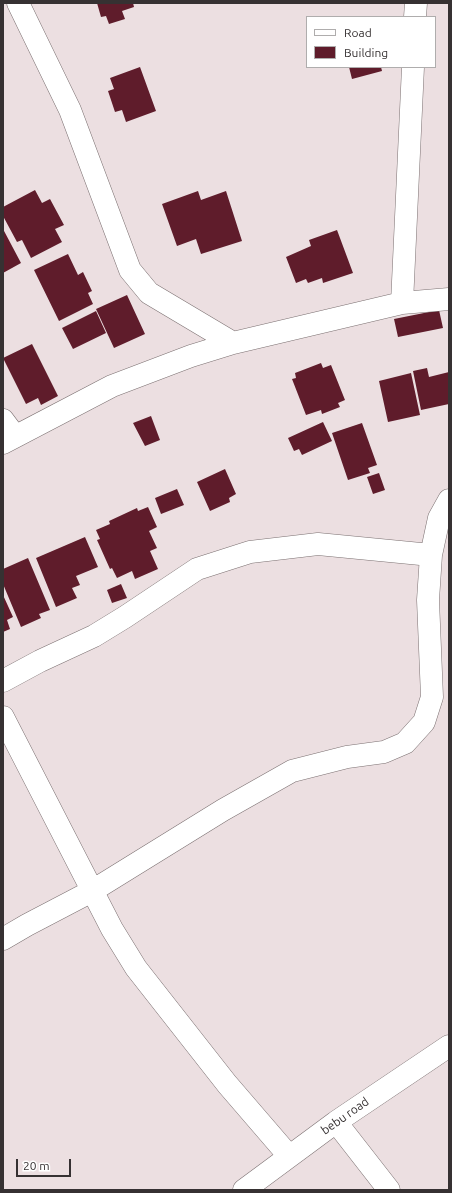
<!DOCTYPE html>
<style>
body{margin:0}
#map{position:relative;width:452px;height:1193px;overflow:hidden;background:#ecdfe1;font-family:Ubuntu,sans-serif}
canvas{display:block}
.frame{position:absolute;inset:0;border:4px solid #363132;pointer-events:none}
.legend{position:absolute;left:306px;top:16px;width:130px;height:52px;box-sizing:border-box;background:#fff;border:1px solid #afadad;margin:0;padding:5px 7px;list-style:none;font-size:12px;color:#363132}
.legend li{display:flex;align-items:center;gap:8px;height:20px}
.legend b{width:20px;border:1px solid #afadad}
.scale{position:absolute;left:16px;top:1159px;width:55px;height:18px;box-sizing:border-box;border:2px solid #363132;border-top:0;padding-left:5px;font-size:12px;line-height:14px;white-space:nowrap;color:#363132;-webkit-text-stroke:3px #fff;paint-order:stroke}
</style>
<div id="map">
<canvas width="452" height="1193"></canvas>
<div class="frame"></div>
<ul class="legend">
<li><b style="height:5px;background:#fff"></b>Road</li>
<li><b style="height:11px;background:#5f1c2b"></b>Building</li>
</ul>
<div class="scale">20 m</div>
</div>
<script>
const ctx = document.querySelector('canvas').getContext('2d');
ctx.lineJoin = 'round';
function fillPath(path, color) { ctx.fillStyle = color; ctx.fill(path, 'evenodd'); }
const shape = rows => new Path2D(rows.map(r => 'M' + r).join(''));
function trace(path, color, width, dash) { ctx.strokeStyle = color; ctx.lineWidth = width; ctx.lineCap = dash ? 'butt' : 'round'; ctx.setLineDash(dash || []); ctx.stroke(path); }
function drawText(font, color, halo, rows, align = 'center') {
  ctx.font = font + ' Ubuntu,sans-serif'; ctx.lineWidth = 4; ctx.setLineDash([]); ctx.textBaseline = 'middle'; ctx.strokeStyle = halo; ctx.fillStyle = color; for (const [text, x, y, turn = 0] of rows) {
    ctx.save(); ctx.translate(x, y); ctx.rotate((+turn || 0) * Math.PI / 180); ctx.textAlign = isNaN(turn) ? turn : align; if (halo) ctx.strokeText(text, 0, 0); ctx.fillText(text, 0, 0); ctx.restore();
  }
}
fillPath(shape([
 [97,3,133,3,134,7,122,11,125,19,109,24,106,16,101,17],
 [140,67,156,111,126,122,122,110,115,112,108,91,114,89,110,78],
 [349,67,381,67,382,71,352,79],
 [35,190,42,203,50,199,64,225,55,229,62,242,31,258,22,240,17,242,3,216,3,207],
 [198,191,201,200,226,191,242,241,201,254,196,239,177,246,162,204],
 [3,229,21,263,3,273],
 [337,230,353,273,323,283,322,278,308,283,306,279,296,283,286,257,311,246,309,240],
 [68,254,78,275,83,272,92,291,88,293,93,304,59,321,34,270],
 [127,295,145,334,114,348,96,309],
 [439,310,443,328,398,337,394,319],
 [96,311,106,333,73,349,62,328],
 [32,344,58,396,41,405,38,398,26,404,3,358],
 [321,363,323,368,331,365,345,400,338,403,340,407,322,414,321,410,306,415,292,379,296,378,295,373],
 [427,368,429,377,449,372,449,404,421,410,413,371],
 [411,373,420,415,388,422,379,381],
 [151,416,160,440,145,446,133,423],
 [323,422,332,441,302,455,299,449,294,451,288,438],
 [362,423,377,465,368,468,370,473,348,480,332,433],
 [225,469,236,494,229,498,230,502,210,511,197,482],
 [379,473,385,490,373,494,367,477],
 [177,489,184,505,161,514,155,498],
 [148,507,157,527,149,531,157,548,150,551,158,569,135,579,132,571,117,578,112,568,110,569,97,540,100,539,96,530,110,524,109,521,137,508,138,511],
 [85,537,98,567,76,576,80,585,72,588,77,598,56,607,36,558],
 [28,558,50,610,39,614,41,618,21,627,3,584,3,569],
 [121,584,127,598,112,603,107,590],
 [3,595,13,617,7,620,10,629,3,632]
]), '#5f1c2b');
const minor = shape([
 [18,3,70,110,130,270,149,293,233,343],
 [415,17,416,3],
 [402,303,413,67],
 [3,420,15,436],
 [3,443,112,386,191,356,233,343,402,303,449,299],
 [3,681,40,661,94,636,125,617,197,569,250,552,318,544,431,555],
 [3,717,112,929,136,968,227,1084,289,1156],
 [3,939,27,925,92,891,223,810,292,771,347,757,384,752,405,743,424,722,432,697,428,600,431,555,439,518,449,500],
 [336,1122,389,1190],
 [244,1190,336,1122,449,1046]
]);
trace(minor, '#7b7071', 23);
trace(minor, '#fff', 22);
drawText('12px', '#363132', '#fff', [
 ["bebu road",345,1116,-35]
]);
</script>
